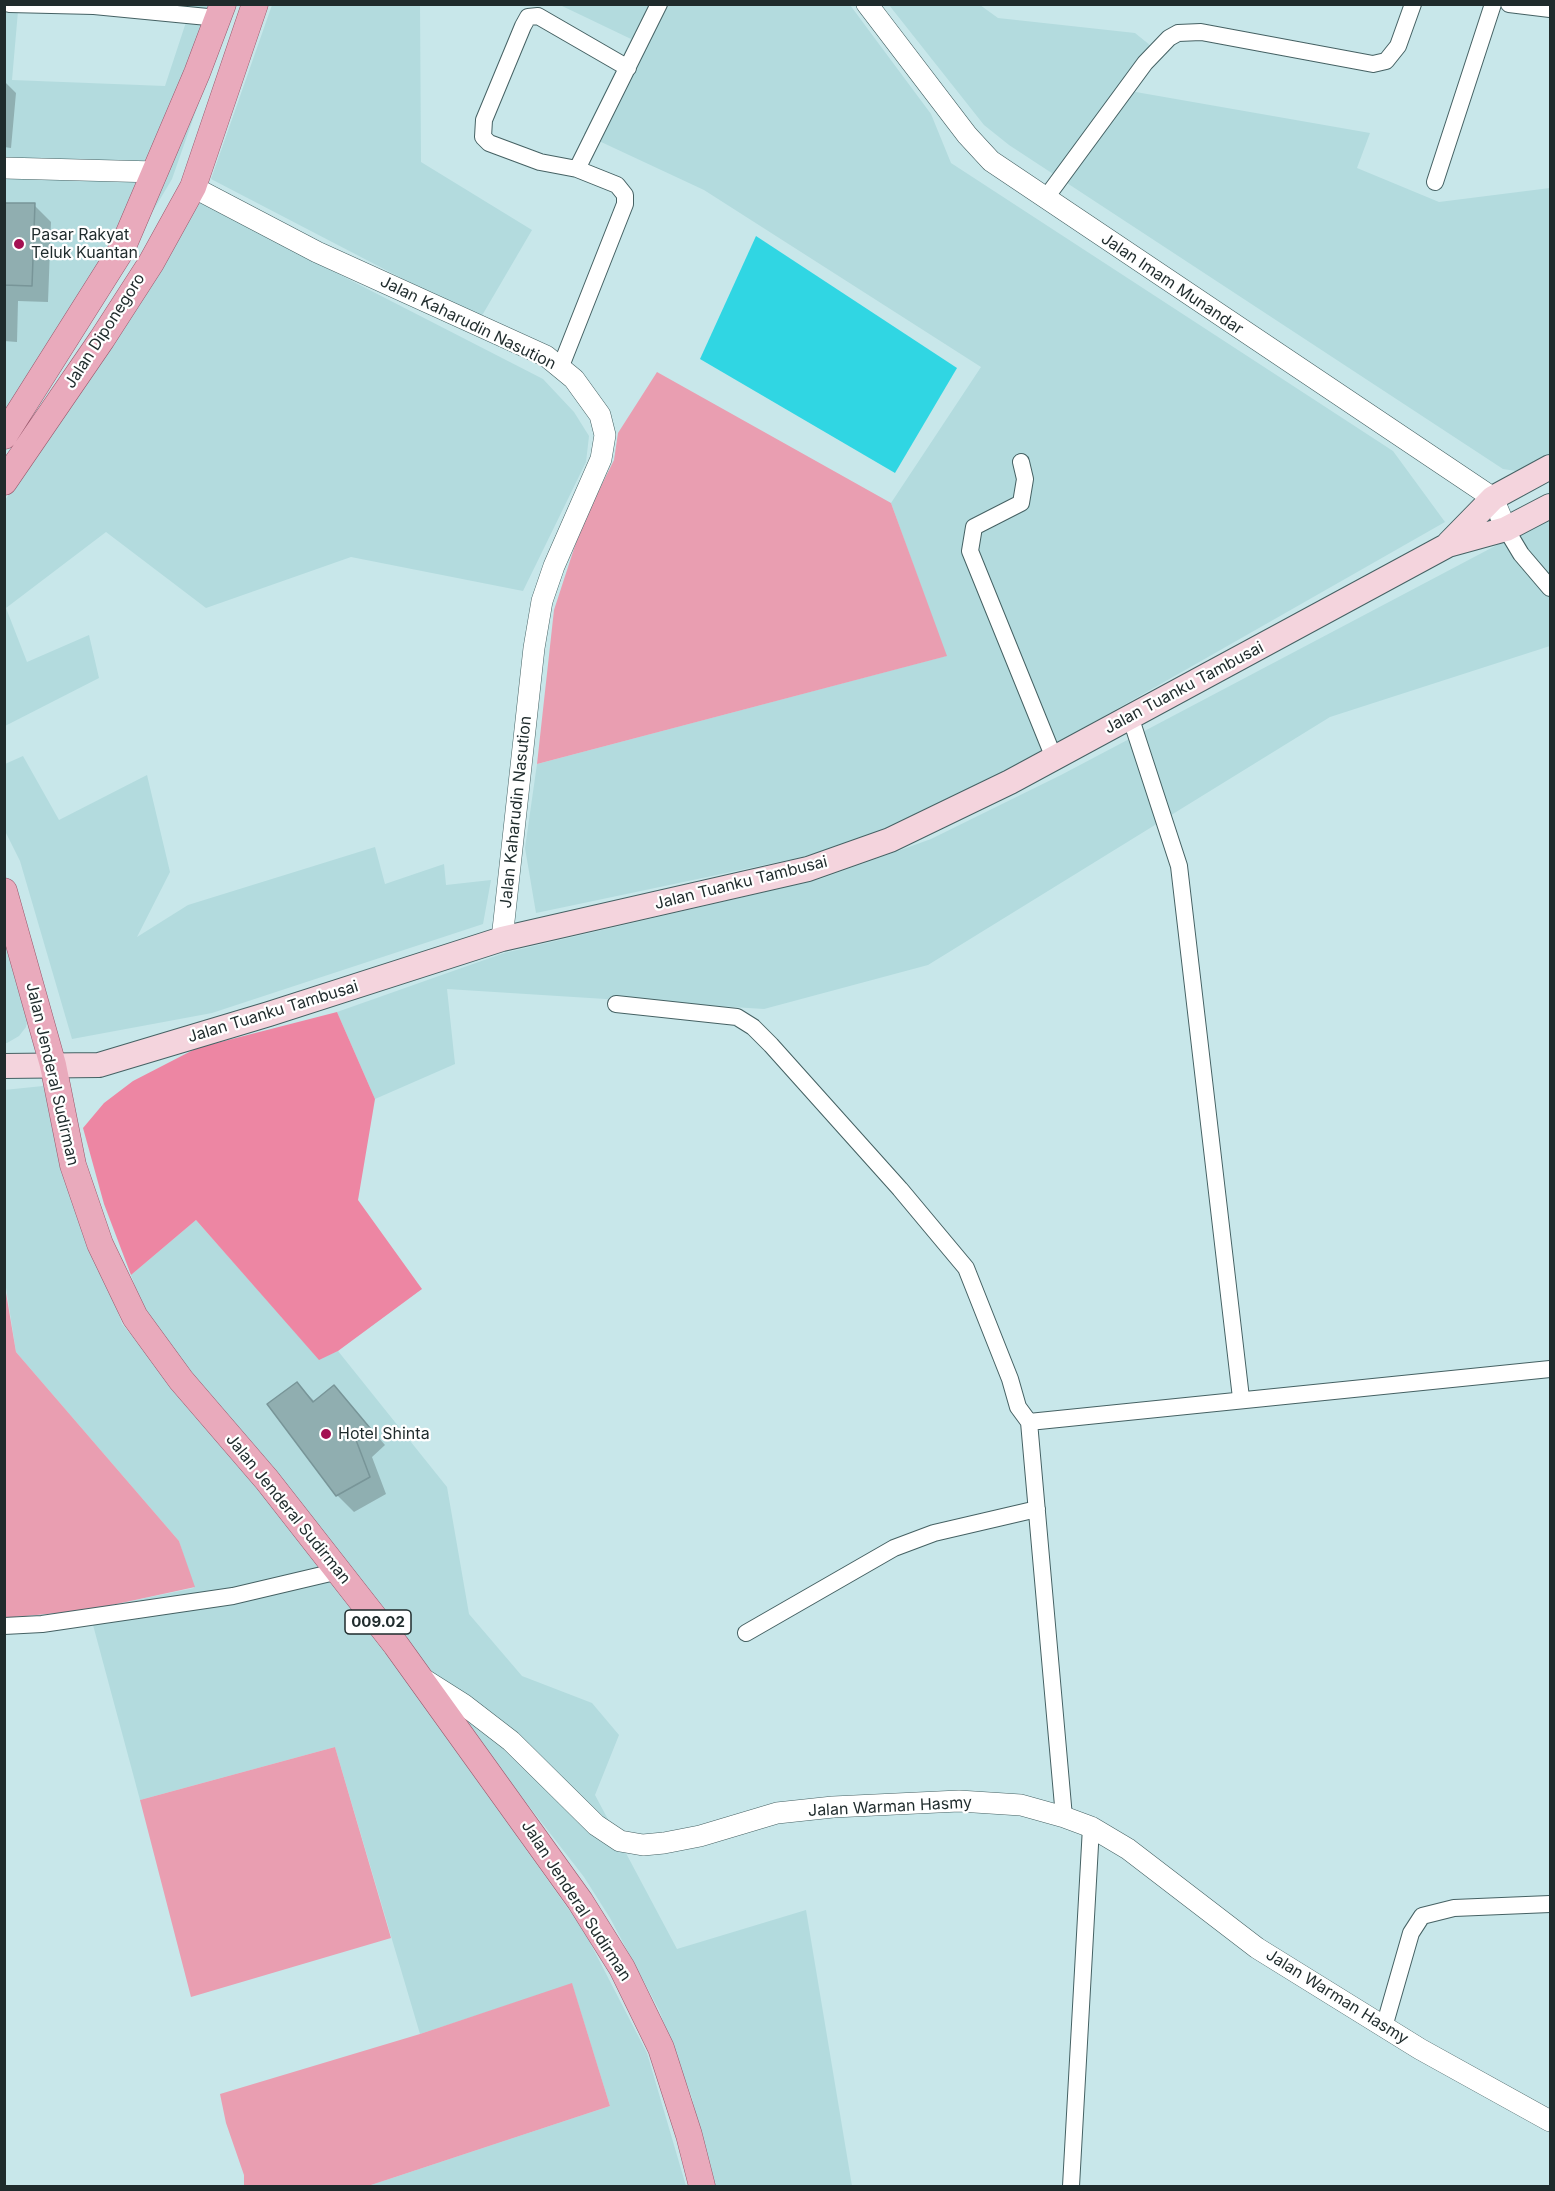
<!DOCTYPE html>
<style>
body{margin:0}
#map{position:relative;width:1555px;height:2191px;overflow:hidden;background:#c8e7ea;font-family:Inter,sans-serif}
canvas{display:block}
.frame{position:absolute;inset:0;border:6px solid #1f2b2c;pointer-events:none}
</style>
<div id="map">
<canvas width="1555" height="2191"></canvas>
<div class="frame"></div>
</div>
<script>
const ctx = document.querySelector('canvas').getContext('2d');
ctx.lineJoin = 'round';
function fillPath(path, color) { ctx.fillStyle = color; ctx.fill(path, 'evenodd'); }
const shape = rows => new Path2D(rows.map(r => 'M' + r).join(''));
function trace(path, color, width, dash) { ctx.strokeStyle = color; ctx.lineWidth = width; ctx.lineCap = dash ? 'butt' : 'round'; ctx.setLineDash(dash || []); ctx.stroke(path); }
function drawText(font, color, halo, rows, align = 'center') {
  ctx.font = font + ' Inter,sans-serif'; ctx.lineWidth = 4.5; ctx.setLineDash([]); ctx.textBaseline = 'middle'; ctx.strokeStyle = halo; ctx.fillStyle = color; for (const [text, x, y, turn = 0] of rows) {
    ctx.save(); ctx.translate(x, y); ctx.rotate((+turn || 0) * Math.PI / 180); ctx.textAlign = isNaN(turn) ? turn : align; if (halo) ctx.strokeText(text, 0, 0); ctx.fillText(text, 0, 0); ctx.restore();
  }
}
fillPath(shape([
 [157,5,233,5,172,179,84,327,5,450,5,9,18,11,12,80,165,86,189,13],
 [272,5,420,5,421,162,532,230,480,319,211,179],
 [560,5,850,5,931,114,951,163,1393,451,1445,522,1001,775,901,823,812,855,536,913,525,848,537,764,946,656,891,503,981,367,704,190,584,134,631,39],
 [889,5,980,5,998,18,1135,33,1161,54,1130,91,1370,133,1357,168,1439,202,1550,188,1550,454,1527,469,1516,471,1503,469,1009,145,984,125],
 [198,202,543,379,574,412,589,436,586,462,523,591,351,557,206,608,106,532,6,608,27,662,89,635,99,678,5,726,5,500,146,295],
 [1550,517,1550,646,1330,717,928,965,764,1009,447,989,455,1064,375,1099,337,1012,504,953,820,879,931,839,1061,775],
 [23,756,59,820,147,775,170,872,137,937,188,905,375,847,385,884,444,864,446,885,491,880,483,924,212,1013,72,1039,20,861,5,831,5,764],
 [4,935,29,1010,26,1027,19,1036,7,1043,4,1043],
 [43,1086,122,1324,324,1565,584,1931,647,2053,686,2186,368,2186,610,2106,572,1984,420,2034,335,1747,140,1800,89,1610,194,1588,179,1541,16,1352,5,1281,4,1090],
 [196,1220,319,1359,338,1351,447,1487,469,1614,522,1676,592,1703,619,1735,595,1795,677,1949,806,1910,852,2186,712,2186,692,2098,659,2010,610,1918,584,1877,144,1311,131,1275]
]), '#b3dbde');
fillPath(shape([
 [657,372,891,503,947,656,537,764,554,610,582,524,614,460,618,433],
 [4,1281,16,1352,179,1541,195,1587,89,1610,5,1618],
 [335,1747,391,1938,191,1997,140,1800],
 [572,1983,610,2106,368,2186,244,2186,244,2175,226,2123,220,2094,420,2034]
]), '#e99eb1');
fillPath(shape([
 [337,1012,375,1099,358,1200,422,1289,338,1351,319,1360,196,1220,131,1275,104,1204,83,1128,104,1103,133,1081,197,1048]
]), '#ed86a3');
fillPath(shape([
 [756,236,957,368,895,473,700,359]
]), '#30d6e3');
fillPath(shape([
 [4,81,16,93,11,148,4,147],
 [4,204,34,205,51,222,48,302,18,301,17,342,4,341],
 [297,1384,315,1402,334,1387,385,1445,372,1457,386,1494,354,1512,337,1495]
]), '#0003');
const building = shape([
 [4,203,35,203,32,286,4,285,4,203],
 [297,1382,313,1402,334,1385,370,1428,356,1440,370,1477,336,1496,267,1404,297,1382]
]);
fillPath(building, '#90aeb0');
trace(building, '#789598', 1.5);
const minor = shape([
 [9,4,94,6,218,18],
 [1509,4,1550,9],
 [577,169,540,162,489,143,483,137,484,120,523,26,528,17,538,16,628,68],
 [1435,182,1493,4],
 [1045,199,1145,63,1169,38,1178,33,1201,32,1373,64,1386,61,1398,46,1413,4],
 [561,366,625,204,625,195,617,185,577,169,659,4],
 [1021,462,1025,479,1021,503,974,527,970,551,1054,758],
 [1506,529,1521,554,1550,588],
 [1130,716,1179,866,1241,1398],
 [616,1004,737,1017,753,1027,771,1045,900,1189,966,1268,1010,1379,1018,1407,1029,1422,1550,1369],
 [1029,1422,1064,1817],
 [4,1626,42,1624,233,1596,339,1571],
 [746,1633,894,1548,934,1533,1037,1509],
 [1384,2027,1411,1933,1422,1916,1454,1908,1550,1904],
 [1071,2186,1091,1827]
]);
const tertiary = shape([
 [867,4,967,135,991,161,1493,498,1506,529],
 [4,168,156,172],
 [193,187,317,252,546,356,574,379,600,415,605,435,601,459,554,566,542,601,534,648,502,939],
 [422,1678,463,1704,511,1741,596,1825,620,1841,643,1845,664,1843,700,1836,777,1813,833,1807,959,1801,1021,1805,1064,1817,1091,1827,1128,1849,1257,1948,1420,2049,1550,2121]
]);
const secondary = shape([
 [1449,543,1493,498,1550,467],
 [4,1066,99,1065,269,1014,502,939,808,869,890,840,1010,782,1448,545,1506,529,1550,506]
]);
const primary = shape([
 [4,436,122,249,197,73,223,4],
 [4,482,102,339,151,263,193,187,255,4],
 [4,891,53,1065,73,1165,100,1244,135,1317,181,1380,267,1480,396,1645,580,1901,622,1968,661,2048,689,2135,702,2186]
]);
trace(minor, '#456163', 18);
trace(tertiary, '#456163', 22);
trace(secondary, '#456163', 26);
trace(primary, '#99586c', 27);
trace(minor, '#fff', 16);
trace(tertiary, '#fff', 21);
trace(secondary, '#f4d4dd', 24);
trace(primary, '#e9aabc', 26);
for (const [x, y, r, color] of [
 [19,244,6,"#a41152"],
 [326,1434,6,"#a41152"]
]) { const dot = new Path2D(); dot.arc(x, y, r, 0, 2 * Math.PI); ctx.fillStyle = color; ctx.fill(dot); trace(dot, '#fff', 2); }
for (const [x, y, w] of [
 [378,1622,66]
]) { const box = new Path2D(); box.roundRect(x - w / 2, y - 12, w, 24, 4.5); ctx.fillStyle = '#fff'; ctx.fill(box); trace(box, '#1f2b2c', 1.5); }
drawText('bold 15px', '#1f2b2c', null, [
 ["009.02",378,1622]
]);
drawText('16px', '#1f2b2c', '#fff', [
 ["Pasar Rakyat",31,235],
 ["Teluk Kuantan",31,253],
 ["Hotel Shinta",338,1434]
], 'left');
drawText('16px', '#1f2b2c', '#fff', [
 ["Jalan Imam Munandar",1172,284,34],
 ["Jalan Kaharudin Nasution",468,323,26],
 ["Jalan Diponegoro",105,331,-57],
 ["Jalan Tuanku Tambusai",1184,688,-28],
 ["Jalan Kaharudin Nasution",516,812,-84],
 ["Jalan Tuanku Tambusai",741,883,-14],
 ["Jalan Tuanku Tambusai",273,1012,-17],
 ["Jalan Jenderal Sudirman",52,1074,77],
 ["Jalan Jenderal Sudirman",288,1509,51],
 ["Jalan Warman Hasmy",890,1807,-3],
 ["Jalan Jenderal Sudirman",576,1901,57],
 ["Jalan Warman Hasmy",1337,1997,32]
]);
</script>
